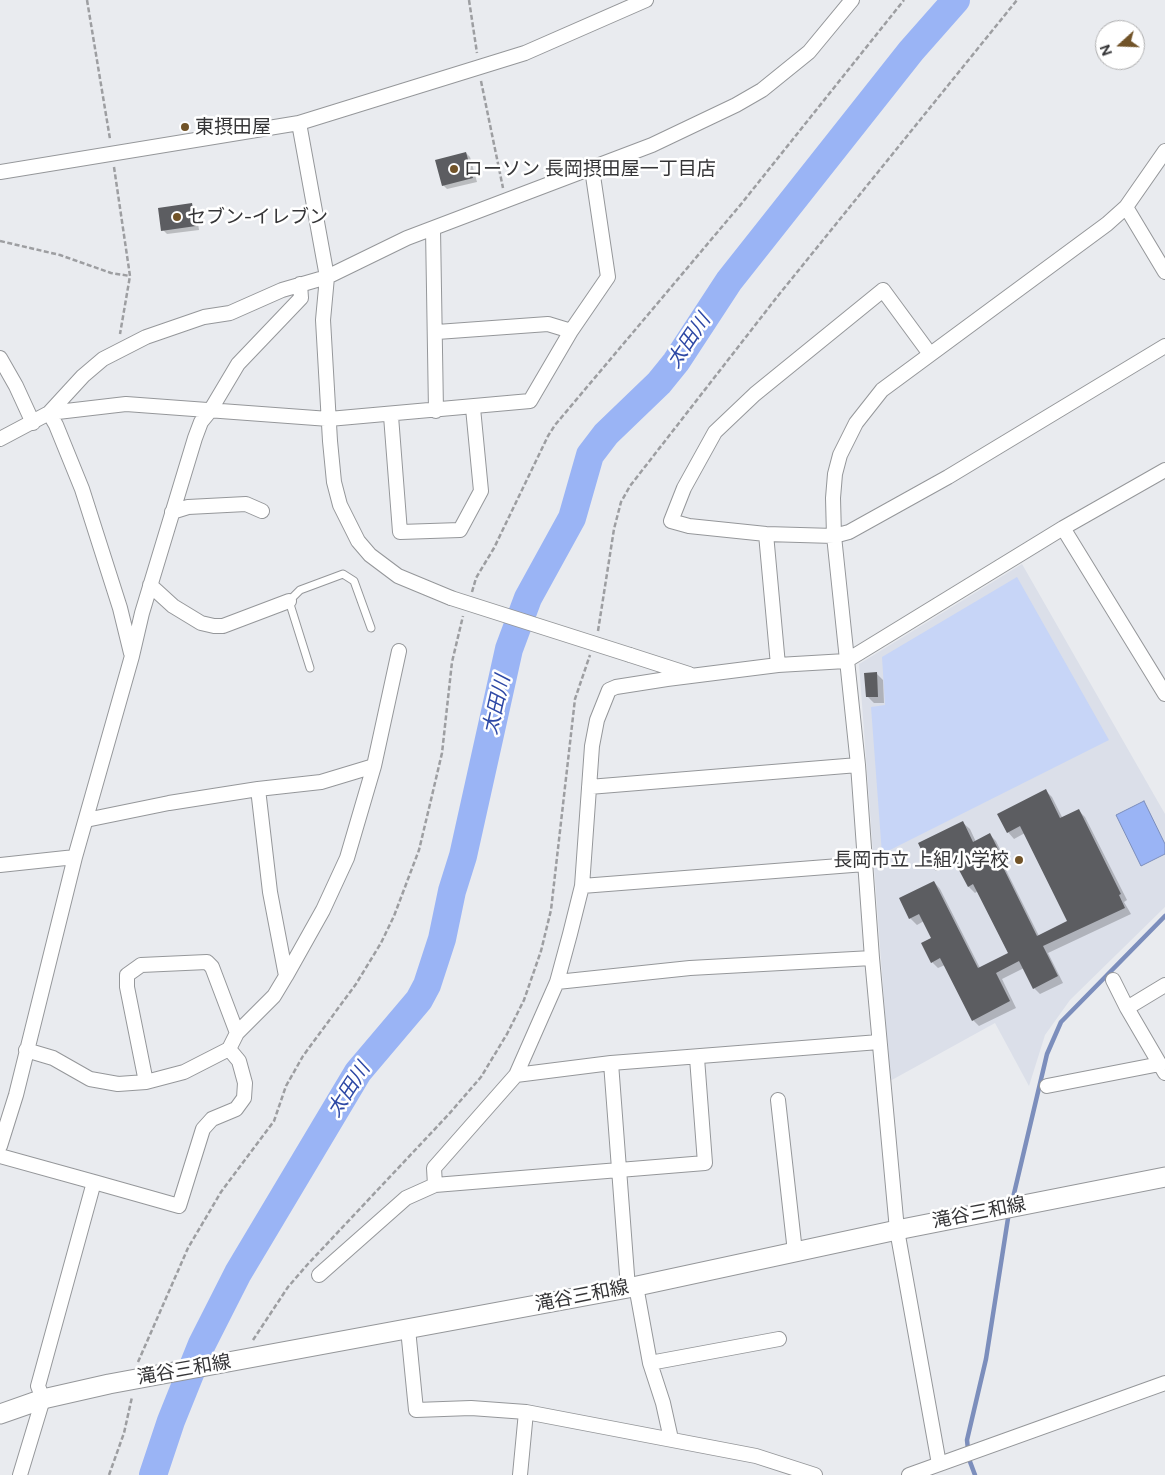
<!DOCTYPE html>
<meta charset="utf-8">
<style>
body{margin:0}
#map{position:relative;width:1165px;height:1475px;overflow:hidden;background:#e9ebef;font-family:Figtree,sans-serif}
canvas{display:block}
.north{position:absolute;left:1095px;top:20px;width:50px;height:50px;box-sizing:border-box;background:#fff;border:1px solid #aeaeaf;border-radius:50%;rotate:250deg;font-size:14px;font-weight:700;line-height:20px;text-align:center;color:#353537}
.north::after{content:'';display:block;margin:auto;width:18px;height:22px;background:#715328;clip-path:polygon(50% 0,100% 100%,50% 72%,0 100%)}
</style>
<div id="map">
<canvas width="1165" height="1475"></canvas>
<div class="north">N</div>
</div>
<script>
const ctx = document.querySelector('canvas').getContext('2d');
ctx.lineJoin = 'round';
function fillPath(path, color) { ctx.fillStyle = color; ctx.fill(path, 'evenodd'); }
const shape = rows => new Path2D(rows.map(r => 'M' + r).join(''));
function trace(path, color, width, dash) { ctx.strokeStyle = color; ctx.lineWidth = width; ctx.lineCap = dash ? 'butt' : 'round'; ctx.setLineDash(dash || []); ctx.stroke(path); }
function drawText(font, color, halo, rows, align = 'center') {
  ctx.font = font + ' Figtree,"Noto Sans JP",sans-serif'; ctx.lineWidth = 5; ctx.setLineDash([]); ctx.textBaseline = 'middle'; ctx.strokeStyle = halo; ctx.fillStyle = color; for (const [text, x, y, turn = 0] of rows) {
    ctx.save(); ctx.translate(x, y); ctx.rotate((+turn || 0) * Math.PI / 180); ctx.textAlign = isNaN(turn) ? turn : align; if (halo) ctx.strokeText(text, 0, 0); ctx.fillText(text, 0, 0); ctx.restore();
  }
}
fillPath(shape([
 [1022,564,1165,814,1165,907,1070,1000,1045,1035,1029,1086,995,1023,890,1081,859,664]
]), '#dbdfe9');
fillPath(shape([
 [1017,577,1109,740,882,854,871,707,885,705,882,657]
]), '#c7d5f7');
const water = shape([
 [1144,801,1165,844,1165,854,1141,866,1116,815,1144,801]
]);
fillPath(water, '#9ab4f5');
trace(water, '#7c8ebc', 1);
fillPath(shape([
 [466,153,470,157,477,182,447,189,443,185],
 [192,205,196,209,199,230,167,234,163,230],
 [876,673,883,680,884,703,874,703,868,697],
 [1045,790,1052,797,1063,819,1079,811,1085,817,1127,900,1124,902,1131,914,1048,953,1063,983,1040,994,1034,988,1024,968,1002,979,1016,1008,979,1026,973,1020,945,965,938,968,932,962,933,939,924,921,917,925,910,918,934,882,940,889,980,968,1009,954,978,891,975,893,969,887,956,862,936,871,930,865,963,823,970,829,976,842,990,835,996,841,1007,864,1004,866,1039,936,1069,921,1025,833,1014,839,1008,832]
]), '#0003');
trace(shape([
 [1012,1202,1047,1054,1061,1022,1165,916],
 [975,1475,969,1459,967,1440,986,1359,1009,1212]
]), '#7c8ebc', 4.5);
trace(shape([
 [153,1475,171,1421,202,1344,238,1273,358,1072,419,1000,427,985,442,939,452,891,463,856,509,649,528,598,572,518,590,455,606,434,659,383,676,362,729,281,911,51,956,0]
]), '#9ab4f5', 28);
fillPath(shape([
 [466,152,473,178,442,186,435,160],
 [192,203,196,226,161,231,158,208],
 [877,672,878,697,866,697,864,673],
 [1046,789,1060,818,1079,809,1121,894,1119,895,1125,908,1043,946,1058,976,1033,989,1019,961,996,973,1010,1001,972,1021,940,958,931,963,921,943,931,938,919,914,909,919,899,898,934,881,978,968,1008,953,973,884,968,887,951,855,929,866,918,843,963,821,973,842,990,833,1002,857,999,859,1037,936,1067,921,1020,826,1007,833,997,814]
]), '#5c5d61');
const lane = shape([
 [310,668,289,601,300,590,343,574,354,581,371,628]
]);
const street = shape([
 [299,123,327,277,323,320,330,441,334,482,340,505,358,541,370,555,398,576,451,598],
 [0,172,299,123,525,53,646,0],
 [1126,207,1165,272],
 [433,229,436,411],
 [437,332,548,324,571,331],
 [930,354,883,290,755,394,715,432,684,488,671,521,689,526,766,534,834,536,849,532,948,477,1165,346],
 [0,358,16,386,33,423],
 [49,413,126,404,329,419,530,401,571,331,608,277,592,169],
 [49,413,56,425,82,489,120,608,131,653],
 [391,416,400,532,460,530,481,491,473,408],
 [0,439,49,413,83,376,103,359,146,337,204,317,230,313,282,290,327,277,407,238,652,145,736,105,762,90,809,52,852,0],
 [172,512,188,507,246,504,262,511],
 [1063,528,1165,694],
 [766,534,778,665],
 [150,585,173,606,201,623,214,626,223,626,289,601],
 [630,655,689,674],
 [374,766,399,651],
 [589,787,858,765],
 [258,789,321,782,374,766,347,858,323,910,286,976],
 [86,820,169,803,258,789,270,892,286,976,274,996,237,1033,229,1049,184,1072,146,1082],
 [0,865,75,857],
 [582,886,865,864],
 [1113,980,1127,1008,1165,1073],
 [557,982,690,968,872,958],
 [1127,1008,1165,985],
 [879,1042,611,1063,516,1075,557,982,570,934,582,886,592,746,597,720,609,690,616,687,667,679,778,665,846,661,1063,528,1165,470],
 [26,1050,53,1058,90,1079,118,1084,146,1082,127,987,127,975,141,965,207,962,212,967,237,1033],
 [611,1063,628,1288],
 [516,1075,434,1168,435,1185,705,1163,697,1058],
 [1047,1086,1160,1064],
 [778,1100,795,1252],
 [0,1146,16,1095,75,857,132,656,142,613,195,438,201,422,210,411,238,364,301,298,300,284],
 [0,1156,94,1182,38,1386,43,1399,20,1475],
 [94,1182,179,1206,203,1129,212,1119,236,1109,244,1098,245,1083,239,1061,229,1049],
 [319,1275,406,1198,435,1185],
 [636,1286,650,1363,663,1403,671,1439],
 [408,1329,416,1410,471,1408,526,1412,756,1456,815,1475],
 [650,1363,779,1339],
 [939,1464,897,1230,872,958,858,765,834,536,833,498,835,474,840,455,856,423,882,390,1107,224,1126,207,1165,151],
 [520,1475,526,1412],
 [909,1475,1165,1383]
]);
const secondary = shape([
 [0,1414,43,1399,109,1384,628,1288,897,1230,1165,1177]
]);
trace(lane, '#95979a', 9);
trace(street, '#95979a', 16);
trace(secondary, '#95979a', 21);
trace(shape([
 [87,0,110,139],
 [469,0,477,53],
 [481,81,503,188],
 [114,167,130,276,120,334],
 [0,241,60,255,111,273,130,276],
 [472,592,476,578,494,548,548,436,555,425,742,203,904,0],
 [598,631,614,529,621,502,630,486,777,297,1017,0],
 [253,1340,288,1287,307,1265,449,1114,481,1077,507,1034,524,1000,541,951,551,910,575,699,590,655],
 [138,1362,188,1248,221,1192,274,1121,286,1086,303,1056,356,984,381,943,394,916,419,850,430,804,442,753,452,662,463,616],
 [109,1475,124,1433,132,1397]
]), '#9d9ea1', 2.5, [5, 2.5]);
trace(lane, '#fff', 7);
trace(street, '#fff', 14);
trace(secondary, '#fff', 19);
const streetBridge = shape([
 [451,598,630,655]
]);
trace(streetBridge, '#95979a', 16, []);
trace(streetBridge, '#fff', 14);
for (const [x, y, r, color] of [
 [185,127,5,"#715328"],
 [454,169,5,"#715328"],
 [177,217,5,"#715328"],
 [1019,860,5,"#715328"]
]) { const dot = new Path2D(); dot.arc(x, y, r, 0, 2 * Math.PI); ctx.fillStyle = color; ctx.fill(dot); trace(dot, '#fff', 2); }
drawText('19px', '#353537', '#fff', [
 ["東摂田屋",195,127],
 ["ローソン 長岡摂田屋一丁目店",464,169],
 ["セブン-イレブン",187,217],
 ["長岡市立 上組小学校",1009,860,"right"]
], 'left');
drawText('19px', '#353537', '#fff', [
 ["滝谷三和線",979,1213,-11],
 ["滝谷三和線",582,1296,-11],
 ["滝谷三和線",184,1370,-10]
]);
drawText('italic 20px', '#2d48a5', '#fff', [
 ["太田川",689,341,-56],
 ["太田川",497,705,-77],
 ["太田川",349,1090,-57]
]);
</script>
